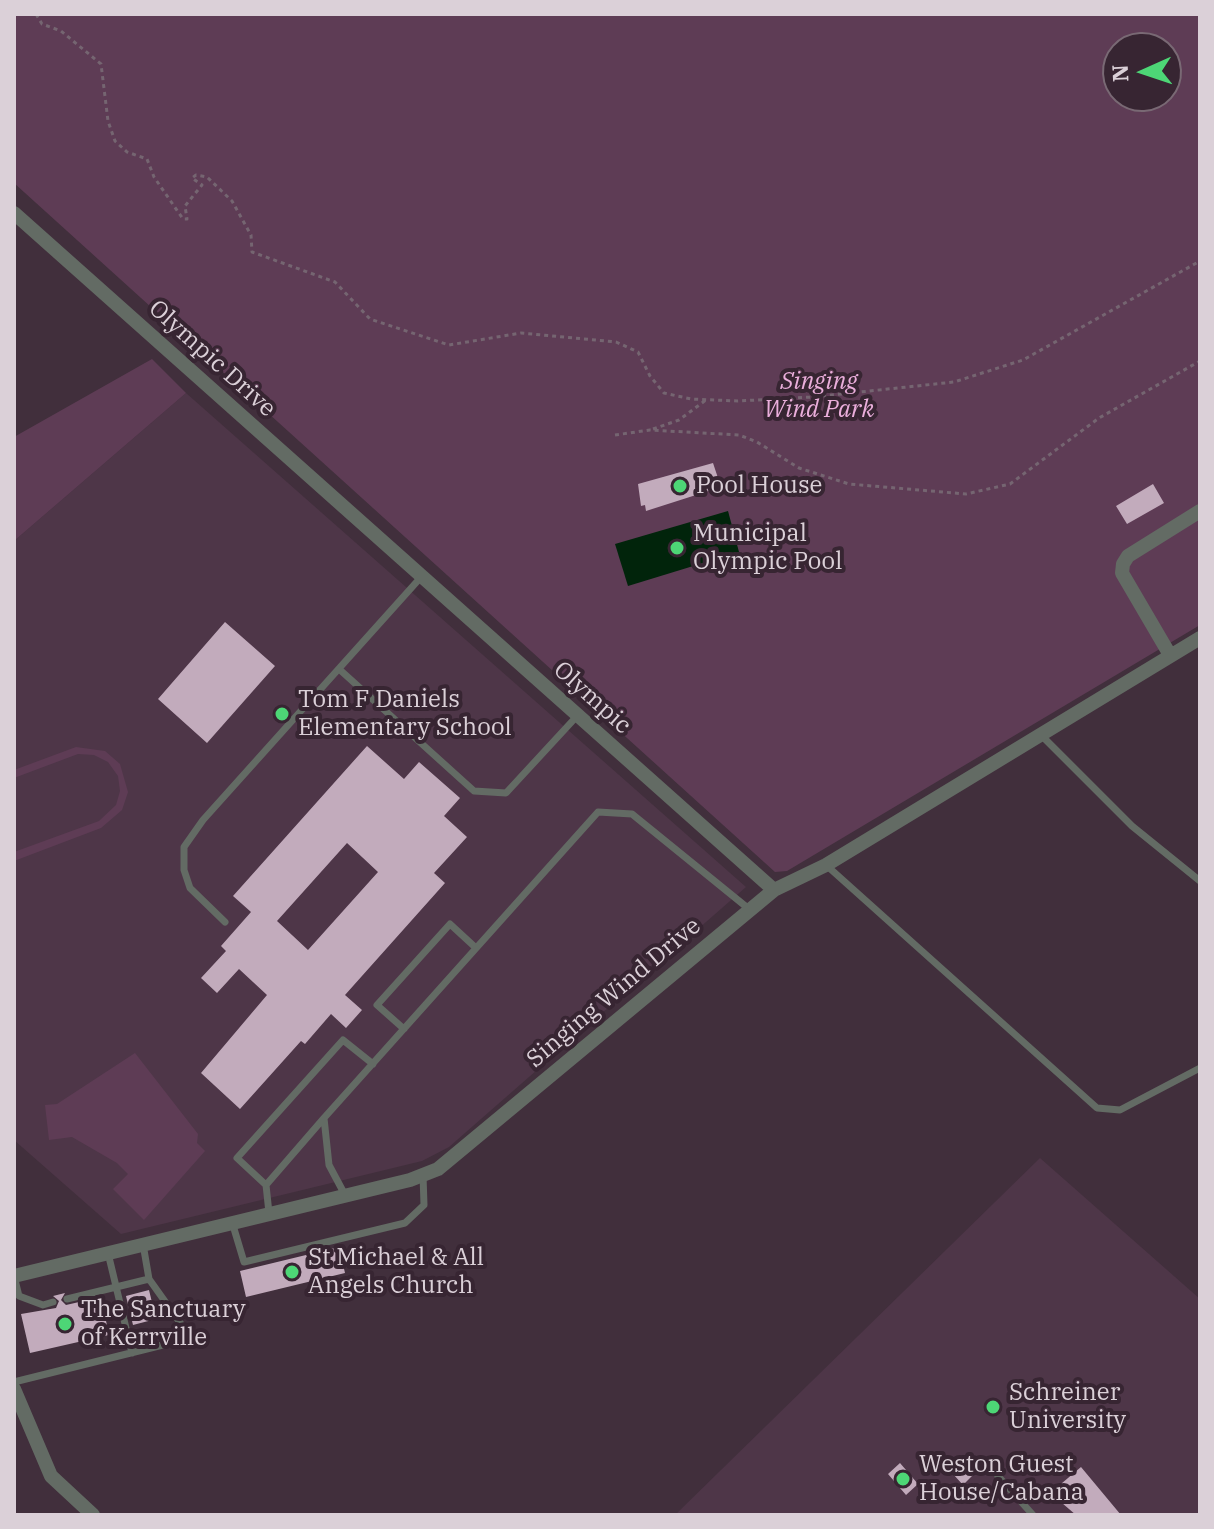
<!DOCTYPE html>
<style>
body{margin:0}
#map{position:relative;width:1214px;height:1529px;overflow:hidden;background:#412f3c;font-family:"IBM Plex Serif",serif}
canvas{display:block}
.frame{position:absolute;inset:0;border:16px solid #dbd0d8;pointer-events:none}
.north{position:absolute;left:1102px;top:32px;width:80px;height:80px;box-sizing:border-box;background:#372532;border:2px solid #796974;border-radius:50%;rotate:267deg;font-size:22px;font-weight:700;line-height:32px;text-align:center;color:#dbd0d8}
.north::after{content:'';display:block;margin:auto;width:28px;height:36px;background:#4dd676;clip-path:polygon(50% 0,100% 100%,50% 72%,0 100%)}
</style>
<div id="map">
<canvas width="1214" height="1529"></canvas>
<div class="frame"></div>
<div class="north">N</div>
</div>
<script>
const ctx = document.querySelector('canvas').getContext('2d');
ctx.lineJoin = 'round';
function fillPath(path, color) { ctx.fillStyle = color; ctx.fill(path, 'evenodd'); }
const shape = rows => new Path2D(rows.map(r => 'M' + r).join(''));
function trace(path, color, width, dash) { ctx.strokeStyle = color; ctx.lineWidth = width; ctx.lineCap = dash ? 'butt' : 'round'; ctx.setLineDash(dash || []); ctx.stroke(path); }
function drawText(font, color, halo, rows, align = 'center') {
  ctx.font = font + ' "IBM Plex Serif",serif'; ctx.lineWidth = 8; ctx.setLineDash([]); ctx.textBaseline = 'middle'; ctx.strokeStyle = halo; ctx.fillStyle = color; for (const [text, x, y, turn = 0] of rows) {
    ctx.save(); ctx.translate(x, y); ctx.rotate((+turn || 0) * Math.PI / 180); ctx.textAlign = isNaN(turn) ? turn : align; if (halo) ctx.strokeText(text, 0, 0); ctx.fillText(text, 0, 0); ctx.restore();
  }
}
fillPath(shape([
 [186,393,746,887,449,1147,422,1161,121,1234,14,1140,14,541],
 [1040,1158,1200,1299,1200,1515,675,1515]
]), '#4e3648');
fillPath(shape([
 [14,14,1200,14,1200,625,787,871,775,872,14,183],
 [1118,48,1166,48,1166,96,1118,96],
 [152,359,186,393,14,541,14,437],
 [76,747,105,751,120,764,128,792,122,810,101,828,14,861,14,852,99,821,116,805,120,791,118,776,108,762,94,755,78,754,14,778,14,770],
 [135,1053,198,1134,197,1143,205,1151,144,1220,113,1189,128,1174,117,1163,72,1137,49,1140,45,1105,57,1104]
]), '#5e3c55');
fillPath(shape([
 [728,511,739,552,628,586,615,544]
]), '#01240b');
fillPath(shape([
 [713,463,721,487,646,511,645,505,641,506,638,484],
 [1153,484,1164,503,1127,524,1116,506],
 [225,622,275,666,207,743,158,699],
 [367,746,404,779,419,762,460,798,444,816,467,837,434,873,445,883,345,995,362,1010,346,1028,331,1014,305,1044,301,1041,240,1109,201,1073,267,995,239,969,217,993,201,978,226,951,221,946,251,912,233,896],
 [347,843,378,872,308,950,277,921],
 [339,1247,345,1273,246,1297,240,1271],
 [149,1290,156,1319,133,1325,126,1296],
 [65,1293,61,1300,66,1305,101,1297,109,1335,30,1353,21,1314,56,1308,59,1301,53,1296],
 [970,1458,979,1469,963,1485,953,1474],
 [900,1463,918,1484,906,1495,888,1474],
 [1081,1467,1121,1515,1076,1515,1062,1503,1064,1501,1055,1489]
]), '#c2abbc');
trace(shape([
 [36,14,42,24,61,31,101,64,108,121,115,141,127,152,147,159,154,177,183,219,187,219,185,206,202,185,192,178,196,175,207,177,232,201,251,235,252,252,335,282,370,319,449,345,521,333,616,342,638,352,650,376,664,393,691,399,738,401,813,397,954,382,1023,360,1200,261],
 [653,429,679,420,706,400],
 [615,435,650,430,739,435,757,442,799,468,849,484,966,494,1010,484,1099,418,1200,361]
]), '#756571', 3, [4, 4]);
trace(shape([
 [339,669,474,791,506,793,578,715],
 [1042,736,1132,826,1200,881],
 [826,865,1097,1108,1120,1110,1200,1068],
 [225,922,190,888,184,870,184,847,203,820,422,576],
 [404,1029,377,1005,450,924,476,948],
 [266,1185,237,1158,343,1040,373,1064],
 [345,1195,329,1165,324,1118,598,812,632,814,749,909],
 [269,1213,266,1185,324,1118],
 [232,1222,244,1262,405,1223,424,1205,423,1175],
 [108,1253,132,1353],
 [14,1276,19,1296,43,1305,53,1302],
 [67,1299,149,1279],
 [14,1382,191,1338,149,1279,143,1244],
 [998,1476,1033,1515]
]), '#636b64', 7);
trace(shape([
 [14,213,774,890],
 [1170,655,1122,573,1123,564,1128,556,1200,511],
 [14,1276,410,1180,438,1169,774,890,826,865,1200,638],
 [14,1389,51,1476,93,1515]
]), '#636b64', 14);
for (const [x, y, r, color] of [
 [680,486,8,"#4dd676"],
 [677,548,8,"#4dd676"],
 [282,714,8,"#4dd676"],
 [292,1272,8,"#4dd676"],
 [65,1324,8,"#4dd676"],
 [993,1407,8,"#4dd676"],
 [903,1479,8,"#4dd676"]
]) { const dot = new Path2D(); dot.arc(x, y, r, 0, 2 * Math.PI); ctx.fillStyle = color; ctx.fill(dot); trace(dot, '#372532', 3); }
drawText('24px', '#dbd0d8', '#372532', [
 ["Olympic Drive",212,359,42],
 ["Olympic",592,698,42],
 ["Singing Wind Drive",614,993,-40]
]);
drawText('italic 24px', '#eaaedb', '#372532', [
 ["Singing",819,382],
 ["Wind Park",819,410]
]);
drawText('24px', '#dbd0d8', '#372532', [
 ["Pool House",696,486],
 ["Municipal",693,534],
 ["Olympic Pool",693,562],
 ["Tom F Daniels",298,700],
 ["Elementary School",298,728],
 ["St Michael & All",308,1258],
 ["Angels Church",308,1286],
 ["The Sanctuary",81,1310],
 ["of Kerrville",81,1338],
 ["Schreiner",1009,1393],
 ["University",1009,1421],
 ["Weston Guest",919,1465],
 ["House/Cabana",919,1493]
], 'left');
</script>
